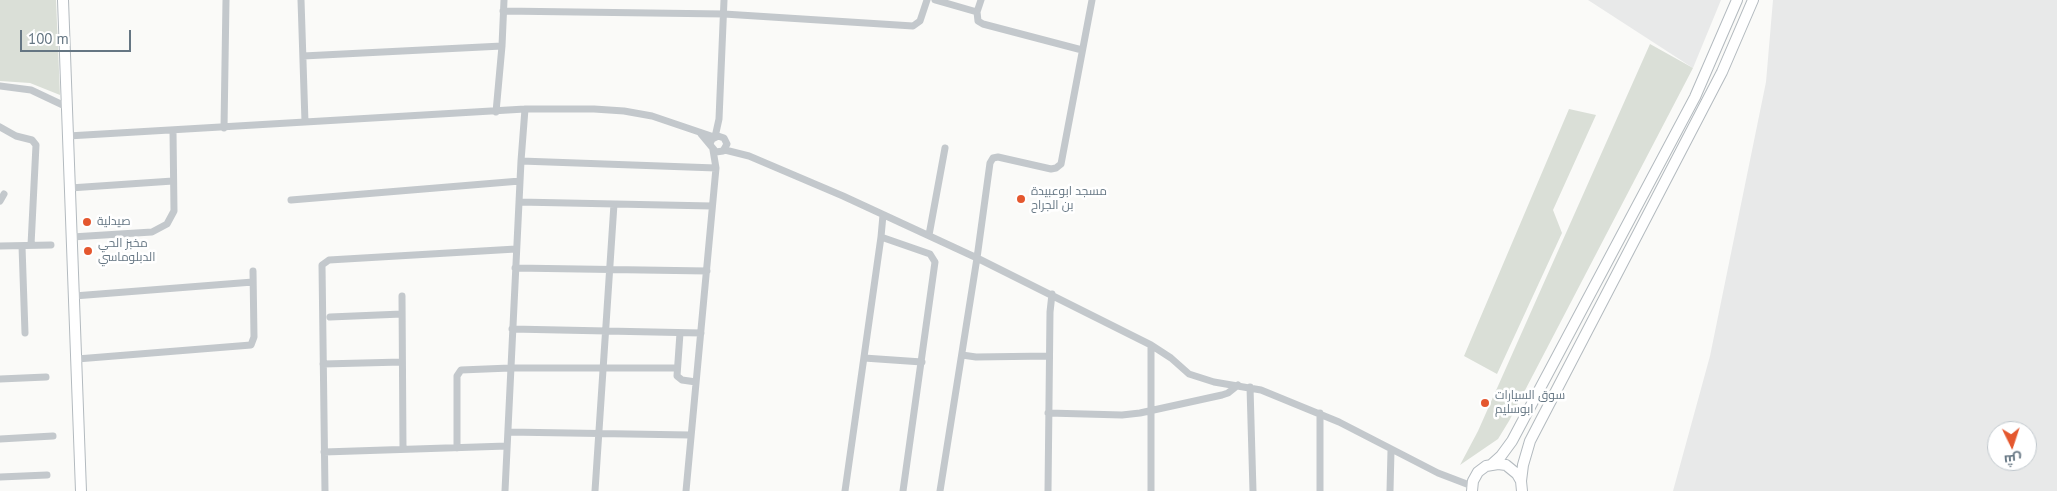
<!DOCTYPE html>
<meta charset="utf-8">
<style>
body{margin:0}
#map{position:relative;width:2057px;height:491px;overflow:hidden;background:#fafaf8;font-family:"PT Sans",Cairo,sans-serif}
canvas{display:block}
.north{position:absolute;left:1987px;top:421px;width:50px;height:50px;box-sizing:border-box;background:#fff;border:1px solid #c1c8cd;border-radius:50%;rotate:176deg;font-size:14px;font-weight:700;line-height:20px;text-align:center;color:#657683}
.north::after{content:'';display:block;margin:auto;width:18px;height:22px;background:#e4572e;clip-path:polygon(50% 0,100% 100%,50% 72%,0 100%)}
.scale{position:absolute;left:20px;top:30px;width:111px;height:22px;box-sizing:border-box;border:2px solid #657683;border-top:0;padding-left:6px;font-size:15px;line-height:18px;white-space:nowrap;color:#657683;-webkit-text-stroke:4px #fff;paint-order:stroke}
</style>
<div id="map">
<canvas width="2057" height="491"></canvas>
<div class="north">ش</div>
<div class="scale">100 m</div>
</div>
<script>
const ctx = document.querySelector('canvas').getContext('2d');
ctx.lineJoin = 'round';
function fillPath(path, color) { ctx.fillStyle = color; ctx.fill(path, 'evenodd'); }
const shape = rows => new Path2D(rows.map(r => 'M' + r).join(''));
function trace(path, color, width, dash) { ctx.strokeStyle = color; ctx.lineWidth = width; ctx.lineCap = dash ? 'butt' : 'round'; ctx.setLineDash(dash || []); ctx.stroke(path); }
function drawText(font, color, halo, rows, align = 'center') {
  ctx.font = font + ' "PT Sans",Cairo,sans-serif'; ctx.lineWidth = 5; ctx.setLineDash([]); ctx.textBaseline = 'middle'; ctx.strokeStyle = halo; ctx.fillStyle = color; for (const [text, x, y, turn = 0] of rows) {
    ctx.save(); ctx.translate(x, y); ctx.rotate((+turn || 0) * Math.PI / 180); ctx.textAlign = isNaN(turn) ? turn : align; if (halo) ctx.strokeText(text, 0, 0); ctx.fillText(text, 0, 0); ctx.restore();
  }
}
fillPath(shape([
 [1588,0,1721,0,1693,68],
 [1773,0,2057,0,2057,491,1673,491,1710,356,1766,82],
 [1997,431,2027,431,2027,461,1997,461]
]), '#e8e9e9');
fillPath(shape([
 [0,0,56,0,60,95,30,83,0,81],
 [1650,44,1693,68,1509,421,1498,439,1460,465,1478,431],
 [1569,109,1596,115,1553,210,1562,233,1497,374,1464,356]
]), '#dadfd7');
const secondary = shape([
 [63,0,81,491],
 [1491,465,1501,456,1512,441,1695,97,1737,0],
 [1521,481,1523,465,1530,441,1722,72,1753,0],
 [1472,491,1473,481,1478,472,1486,466,1498,464,1506,465,1517,474,1521,481,1522,491]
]);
trace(secondary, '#b3babf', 12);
trace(shape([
 [301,0,305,122],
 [935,0,977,12,981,0],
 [503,11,724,14,913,26,920,21,927,0],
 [977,12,978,21,983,24,1082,50],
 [303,56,502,46],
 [0,86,31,90,67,107],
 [496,112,502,46,504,0],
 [0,127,16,136,32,140,36,145,31,245],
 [224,128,226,0],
 [701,134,716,152,723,151,727,144,724,138,718,136,712,139,710,144],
 [68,136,525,109,594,109,624,111,652,116,714,137],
 [715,137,719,119,724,0],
 [725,150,749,156,843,196,977,258,1151,345,1171,358,1189,374,1214,382,1261,390,1339,422,1438,473,1472,486],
 [521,161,716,168],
 [70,188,173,181],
 [291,200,520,181],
 [0,201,4,194],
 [519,202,712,206],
 [929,235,945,148],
 [72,237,152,232,167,224,174,211,173,131],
 [881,237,883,215],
 [0,246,51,245],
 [22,246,25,333],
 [515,268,707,271],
 [74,296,253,282],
 [402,296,403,449],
 [330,317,402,314],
 [512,329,701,333],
 [680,333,677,376,682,380,696,382],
 [962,355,976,357,1049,356],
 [864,358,922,362],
 [77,359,251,345,254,337,253,271],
 [323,364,402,362],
 [0,379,46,377],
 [1250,387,1253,491],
 [1048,413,1122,415,1140,413,1222,395,1228,393,1238,385],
 [1320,413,1320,491],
 [508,432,690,435],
 [0,439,53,436],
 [457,448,457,376,461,370,510,368,677,368],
 [324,452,507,446],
 [0,477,47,475],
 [325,491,322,265,329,260,516,249],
 [505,491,521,161,525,109],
 [595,491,614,204],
 [686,491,716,168,713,150],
 [845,491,881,237,930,254,935,262,903,491],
 [940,491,977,258,990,163,993,158,998,157,1051,169,1056,168,1061,164,1092,0],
 [1048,491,1050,312,1052,294],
 [1151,491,1151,345],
 [1390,491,1391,450]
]), '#c3c8cc', 7);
trace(secondary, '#fff', 10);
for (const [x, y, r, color] of [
 [1021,199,5,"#e4572e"],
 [87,222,5,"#e4572e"],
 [88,251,5,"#e4572e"],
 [1485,403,5,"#e4572e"]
]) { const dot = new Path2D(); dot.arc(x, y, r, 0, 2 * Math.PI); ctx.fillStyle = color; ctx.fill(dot); trace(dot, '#fff', 2); }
drawText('12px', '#657683', '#fff', [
 ["مسجد ابوعبيدة",1031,192],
 ["بن الجراح",1031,206],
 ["صيدلية",97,222],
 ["مخبز الحي",98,244],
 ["الدبلوماسي",98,258],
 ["سوق السيارات",1495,396],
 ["ابوسليم",1495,410]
], 'left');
</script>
